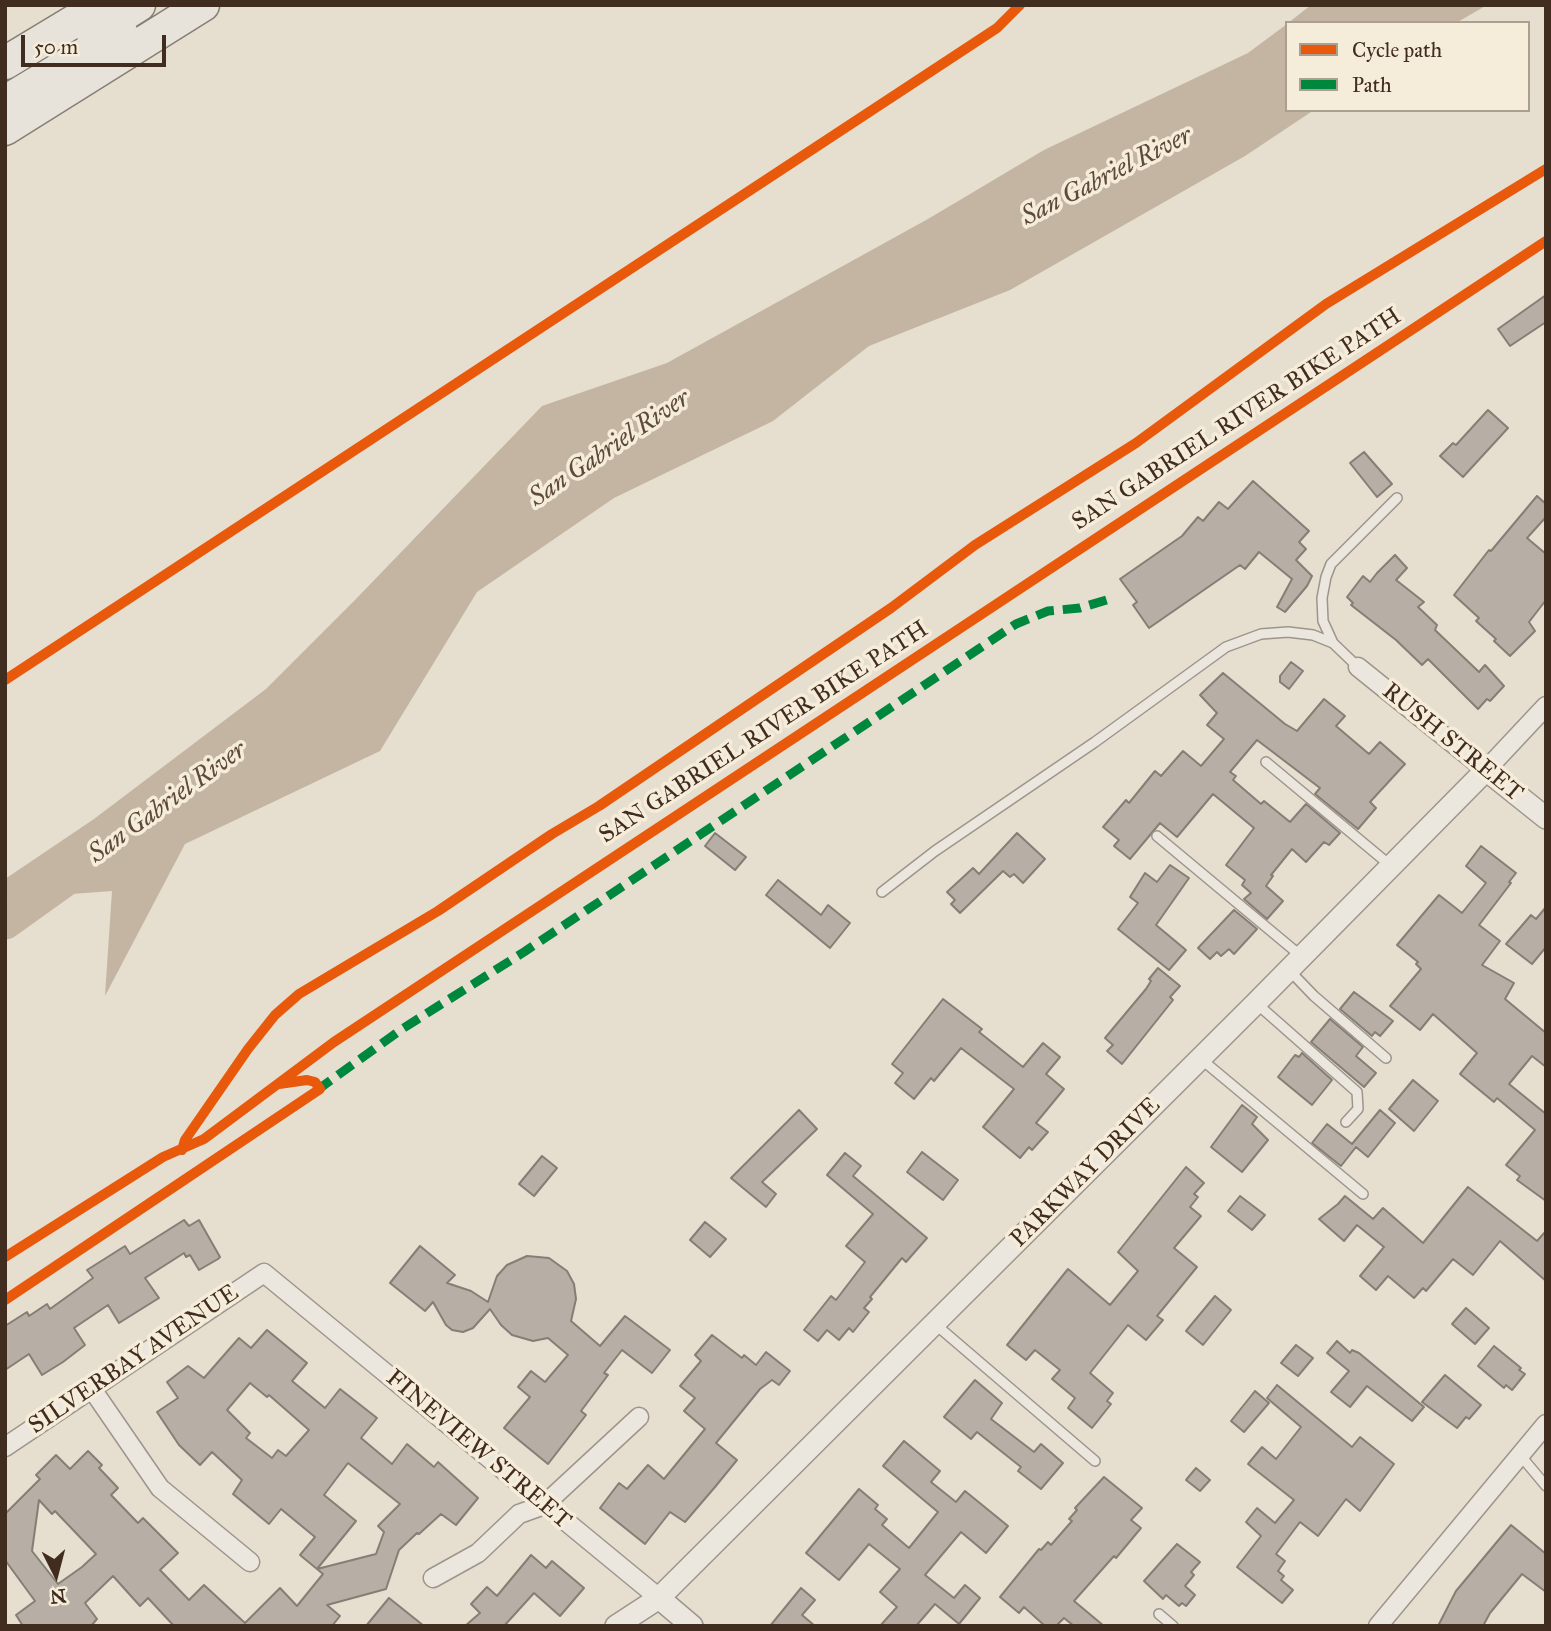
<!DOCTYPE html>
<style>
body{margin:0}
#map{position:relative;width:1551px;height:1631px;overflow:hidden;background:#e6decf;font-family:"IM FELL Great Primer",serif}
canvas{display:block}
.frame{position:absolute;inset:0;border:7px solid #412c20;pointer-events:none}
.legend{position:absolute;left:1285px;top:21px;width:245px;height:91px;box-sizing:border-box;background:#f5ecd9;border:2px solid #ad9f8f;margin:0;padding:9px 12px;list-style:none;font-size:21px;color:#412c20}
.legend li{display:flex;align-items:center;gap:14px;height:35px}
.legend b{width:35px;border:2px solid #ad9f8f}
.north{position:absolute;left:21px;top:1540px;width:70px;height:70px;-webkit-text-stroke:5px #f5ecd9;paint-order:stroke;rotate:174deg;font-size:19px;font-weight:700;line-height:28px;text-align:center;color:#412c20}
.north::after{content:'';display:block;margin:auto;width:24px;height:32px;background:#412c20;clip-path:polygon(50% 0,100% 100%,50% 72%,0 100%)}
.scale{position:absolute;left:21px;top:35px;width:145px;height:32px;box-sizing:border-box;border:4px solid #412c20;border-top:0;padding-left:9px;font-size:21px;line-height:24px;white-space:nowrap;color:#412c20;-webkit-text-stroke:5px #f5ecd9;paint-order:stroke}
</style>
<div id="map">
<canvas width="1551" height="1631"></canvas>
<div class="frame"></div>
<ul class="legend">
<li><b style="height:9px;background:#e8590c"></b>Cycle path</li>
<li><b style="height:9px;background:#00873e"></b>Path</li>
</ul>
<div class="north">N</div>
<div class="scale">50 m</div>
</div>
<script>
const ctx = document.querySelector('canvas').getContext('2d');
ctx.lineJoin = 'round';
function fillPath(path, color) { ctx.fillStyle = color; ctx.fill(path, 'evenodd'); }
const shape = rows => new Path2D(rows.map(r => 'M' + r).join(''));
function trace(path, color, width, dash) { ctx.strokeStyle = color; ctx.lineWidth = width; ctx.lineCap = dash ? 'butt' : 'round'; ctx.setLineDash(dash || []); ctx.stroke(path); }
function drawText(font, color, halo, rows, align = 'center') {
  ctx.font = font + ' "IM FELL Great Primer",serif'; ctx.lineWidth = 7; ctx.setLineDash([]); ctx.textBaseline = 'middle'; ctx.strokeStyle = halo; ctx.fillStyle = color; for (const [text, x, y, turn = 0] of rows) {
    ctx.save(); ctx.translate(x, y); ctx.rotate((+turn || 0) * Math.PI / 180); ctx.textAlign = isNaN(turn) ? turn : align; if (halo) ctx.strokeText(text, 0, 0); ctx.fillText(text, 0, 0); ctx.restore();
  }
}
fillPath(shape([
 [1311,5,1487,5,1456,23,1288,23],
 [1287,24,1287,110,1314,110,1245,156,1010,290,869,346,773,421,614,498,477,592,380,751,185,844,105,996,112,891,5,899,5,879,94,819,266,689,355,600,542,406,667,363,928,219,1044,150,1248,53]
]), '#c3b5a1');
trace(shape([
 [5,922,79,869]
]), '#c3b5a1', 35);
const building = shape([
 [1546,295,1546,322,1510,346,1498,329,1546,295],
 [1488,410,1508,428,1463,477,1440,456,1453,443,1456,445,1488,410],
 [1364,452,1392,484,1377,497,1350,463,1364,452],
 [1253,481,1309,531,1299,542,1306,549,1296,560,1312,576,1307,586,1285,612,1277,607,1292,579,1259,552,1245,569,1240,565,1149,628,1133,605,1137,602,1120,579,1182,536,1198,517,1203,521,1219,502,1228,509,1253,481],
 [1537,496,1546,504,1546,517,1527,538,1546,554,1546,600,1529,622,1535,631,1510,656,1494,641,1496,639,1476,621,1479,618,1454,595,1489,550,1491,551,1537,496],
 [1395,555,1407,568,1396,580,1424,602,1418,607,1437,625,1435,630,1479,672,1485,665,1504,686,1490,701,1487,699,1478,709,1428,659,1422,665,1396,640,1351,605,1353,603,1347,597,1363,576,1370,582,1377,573,1395,555],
 [1291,662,1303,671,1289,689,1280,682,1280,676,1291,662],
 [1223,673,1285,724,1297,731,1324,699,1345,716,1336,726,1369,754,1380,742,1405,764,1370,802,1376,808,1358,829,1315,794,1320,788,1257,740,1230,772,1236,776,1233,780,1261,804,1264,801,1290,822,1306,804,1340,833,1329,845,1324,842,1306,862,1292,849,1271,875,1273,876,1266,886,1283,901,1267,919,1244,899,1251,893,1242,885,1245,880,1226,865,1254,828,1213,794,1177,837,1160,823,1130,859,1114,846,1119,840,1103,827,1126,800,1129,803,1155,771,1161,776,1183,751,1201,766,1224,739,1207,725,1217,713,1200,695,1223,673],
 [715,833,746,857,735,870,705,846,715,833],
 [1017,833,1045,859,1023,883,1014,874,1010,877,1003,871,960,913,951,904,955,900,947,892,973,868,979,874,1017,833],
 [1481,846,1516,873,1509,882,1511,883,1479,925,1500,941,1482,965,1514,983,1505,999,1546,1033,1546,1067,1532,1056,1509,1084,1546,1114,1546,1201,1517,1180,1520,1176,1506,1165,1535,1130,1497,1098,1494,1102,1460,1074,1477,1053,1433,1014,1420,1030,1390,1006,1421,969,1416,964,1418,962,1397,945,1439,895,1462,913,1486,883,1466,866,1481,846],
 [1170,865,1189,878,1156,925,1186,950,1169,970,1118,929,1138,903,1130,897,1145,873,1157,882,1170,865],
 [778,880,821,915,828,905,850,923,830,948,766,895,778,880],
 [1546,907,1546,947,1532,964,1506,944,1531,915,1536,919,1546,907],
 [1234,910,1257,929,1234,954,1229,949,1221,956,1217,952,1210,959,1198,948,1234,910],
 [1158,968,1180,986,1170,997,1173,1000,1122,1064,1107,1051,1113,1045,1105,1038,1146,989,1151,981,1149,979,1158,968],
 [1354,992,1393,1021,1380,1036,1375,1032,1372,1036,1340,1009,1354,992],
 [943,999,982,1029,979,1032,1023,1067,1043,1043,1060,1057,1046,1074,1064,1089,1036,1123,1048,1132,1032,1150,1029,1147,1020,1158,983,1127,1014,1089,961,1048,934,1081,931,1078,914,1099,895,1083,903,1073,892,1064,943,999],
 [1330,1019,1363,1047,1356,1056,1376,1073,1364,1087,1311,1042,1330,1019],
 [1302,1053,1332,1080,1312,1105,1278,1077,1295,1055,1299,1057,1302,1053],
 [1413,1080,1438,1101,1414,1131,1389,1109,1413,1080],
 [1242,1105,1257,1117,1252,1124,1268,1140,1242,1172,1211,1147,1242,1105],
 [799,1110,817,1129,762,1182,776,1194,766,1207,731,1178,799,1110],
 [1380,1110,1395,1123,1368,1157,1356,1147,1341,1166,1312,1143,1327,1124,1352,1144,1380,1110],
 [922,1152,958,1180,943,1200,907,1172,922,1152],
 [845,1153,861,1166,853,1176,927,1238,906,1262,902,1258,870,1297,872,1299,864,1308,869,1312,853,1332,849,1328,839,1340,827,1330,818,1341,804,1330,831,1296,836,1300,865,1262,846,1246,873,1214,827,1175,845,1153],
 [542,1156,557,1168,534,1196,519,1184,542,1156],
 [1186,1167,1204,1183,1194,1194,1198,1197,1190,1207,1201,1216,1174,1248,1197,1267,1157,1316,1163,1320,1146,1340,1128,1325,1090,1373,1113,1393,1107,1401,1111,1404,1092,1428,1068,1408,1075,1398,1052,1379,1060,1370,1035,1350,1026,1360,1007,1345,1068,1269,1110,1305,1138,1271,1118,1252,1186,1167],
 [1468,1187,1537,1241,1546,1231,1546,1281,1500,1241,1473,1275,1453,1259,1426,1291,1423,1288,1414,1298,1388,1276,1376,1290,1360,1276,1384,1247,1357,1225,1344,1241,1319,1219,1338,1204,1345,1196,1373,1219,1383,1208,1423,1243,1468,1187],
 [1240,1196,1265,1215,1252,1230,1228,1211,1240,1196],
 [184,1220,189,1226,199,1220,220,1257,218,1259,199,1270,190,1255,186,1257,184,1253,145,1278,159,1298,119,1323,108,1305,74,1328,85,1345,63,1362,42,1375,29,1354,5,1370,5,1326,27,1312,29,1316,47,1304,50,1309,93,1278,87,1270,125,1246,130,1254,184,1220],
 [705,1222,726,1239,710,1257,690,1240,705,1222],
 [420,1246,455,1275,447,1283,471,1291,488,1302,497,1276,507,1265,527,1256,549,1258,567,1271,574,1284,576,1299,571,1321,600,1346,625,1316,670,1350,652,1373,622,1350,604,1373,608,1375,581,1411,586,1415,548,1464,504,1428,530,1397,518,1387,531,1371,545,1382,568,1355,548,1338,533,1341,512,1335,501,1325,490,1309,473,1328,463,1332,452,1330,446,1325,433,1302,425,1311,390,1283,420,1246],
 [1215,1296,1231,1310,1203,1345,1186,1331,1215,1296],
 [1466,1308,1489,1328,1475,1344,1452,1324,1466,1308],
 [267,1330,307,1363,292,1381,325,1408,340,1389,377,1418,361,1438,392,1464,407,1444,434,1467,438,1462,478,1498,456,1525,441,1514,419,1534,417,1533,399,1550,386,1589,327,1605,340,1616,332,1626,174,1626,148,1598,140,1606,113,1576,85,1603,97,1619,91,1626,23,1626,16,1615,35,1601,5,1560,5,1514,40,1479,36,1475,56,1455,70,1469,88,1451,102,1465,99,1468,118,1488,111,1495,138,1523,143,1518,178,1553,160,1570,189,1600,204,1585,245,1623,280,1588,297,1606,323,1574,317,1569,376,1554,384,1532,378,1526,400,1504,348,1463,324,1495,356,1521,317,1569,300,1555,315,1537,281,1509,269,1524,233,1494,242,1480,212,1452,200,1465,179,1445,157,1412,178,1398,167,1382,188,1366,204,1378,239,1338,251,1348,267,1330],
 [250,1383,267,1397,269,1395,309,1430,286,1456,278,1450,272,1458,246,1438,250,1433,227,1410,250,1383],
 [39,1500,52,1514,55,1511,96,1554,82,1567,58,1584,32,1551,39,1500],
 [712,1335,742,1358,744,1355,756,1365,766,1352,790,1371,779,1385,772,1380,760,1389,716,1443,737,1460,715,1487,685,1522,670,1512,645,1544,600,1508,619,1483,627,1489,648,1465,664,1479,705,1429,684,1411,695,1398,680,1386,701,1361,695,1355,712,1335],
 [1337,1341,1350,1353,1352,1350,1359,1353,1424,1407,1412,1421,1367,1386,1350,1407,1331,1392,1349,1371,1327,1353,1337,1341],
 [1296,1345,1313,1358,1298,1376,1281,1363,1296,1345],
 [1494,1346,1521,1368,1519,1370,1525,1374,1512,1390,1506,1385,1504,1388,1478,1366,1494,1346],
 [1445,1375,1481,1405,1469,1419,1466,1417,1457,1428,1422,1402,1445,1375],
 [975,1380,1002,1403,991,1419,1034,1452,1041,1444,1063,1463,1041,1489,1018,1471,1021,1467,977,1432,971,1439,944,1417,975,1380],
 [1277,1385,1352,1447,1360,1437,1394,1464,1360,1511,1346,1499,1318,1536,1300,1522,1276,1554,1285,1561,1278,1571,1284,1576,1281,1580,1293,1590,1282,1603,1237,1567,1261,1536,1246,1522,1257,1508,1275,1523,1294,1500,1248,1464,1262,1447,1276,1459,1301,1427,1267,1398,1277,1385],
 [1255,1391,1269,1403,1244,1432,1231,1421,1255,1391],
 [904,1441,940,1471,931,1482,956,1502,965,1491,1008,1526,986,1553,961,1532,925,1575,954,1598,965,1585,980,1598,959,1624,935,1604,916,1626,880,1626,897,1607,880,1592,900,1569,869,1544,839,1580,806,1553,859,1489,878,1505,875,1509,887,1519,882,1525,909,1548,938,1512,883,1466,904,1441],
 [1196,1468,1210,1480,1200,1491,1186,1480,1196,1468],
 [1104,1477,1142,1508,1131,1520,1141,1528,1116,1558,1114,1556,1074,1601,1104,1626,1074,1626,1064,1618,1056,1626,1045,1626,1024,1607,1019,1613,1000,1597,1039,1549,1041,1550,1048,1542,1051,1545,1072,1521,1069,1519,1077,1510,1075,1508,1104,1477],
 [1511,1525,1546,1554,1546,1592,1522,1574,1490,1613,1483,1626,1438,1626,1456,1591,1511,1525],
 [1177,1544,1200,1562,1191,1572,1194,1575,1185,1586,1195,1595,1186,1606,1182,1603,1179,1606,1166,1595,1163,1599,1144,1581,1177,1544],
 [531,1555,546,1568,552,1561,584,1588,560,1616,534,1593,504,1626,465,1626,480,1613,471,1604,487,1587,497,1596,531,1555],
 [801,1588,815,1600,802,1615,815,1626,770,1626,801,1588],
 [389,1598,424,1626,366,1626,389,1598]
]);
fillPath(building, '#b7afa5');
trace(building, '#857e75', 2);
const service = shape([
 [1358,667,1333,643,1323,621,1322,598,1326,577,1331,564,1397,498],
 [1266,762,1391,866],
 [1157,836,1301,956],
 [882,892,935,851,1095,742,1226,647,1261,634,1288,632,1313,635,1333,643],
 [1289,970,1314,996,1386,1058],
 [1256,1003,1357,1092,1358,1109,1346,1122],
 [1201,1059,1363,1194],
 [935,1324,1095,1461],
 [1520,1455,1546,1486],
 [1159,1614,1173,1626]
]);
const minor = shape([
 [1358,667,1486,770,1546,706],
 [92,1389,160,1488,250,1562],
 [5,1447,264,1273,659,1598],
 [433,1578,478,1553,519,1514,544,1505,639,1417],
 [1378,1626,1546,1424]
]);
const tertiary = shape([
 [659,1598,692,1626],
 [616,1626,659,1598,1256,1003,1486,770,1546,818]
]);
const motorway = shape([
 [93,34,139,5],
 [5,63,101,5],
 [5,102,121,32],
 [5,129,203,5]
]);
trace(service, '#9d958c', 12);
trace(minor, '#9d958c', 21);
trace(tertiary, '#9d958c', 24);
trace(motorway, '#857e75', 35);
trace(service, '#ebe7df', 9);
trace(minor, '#ebe7df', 18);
trace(tertiary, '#ebe7df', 21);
trace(motorway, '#e8e3da', 32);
trace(shape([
 [316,1091,402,1029,524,952,1016,624,1048,611,1080,608,1113,598]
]), '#00873e', 9, [18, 9]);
trace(shape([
 [5,680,997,28,1020,5],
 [182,1150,185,1140,248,1049,275,1015,299,994,438,911,552,834,599,806,891,608,975,545,1136,443,1326,304,1546,169],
 [5,1257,163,1157,204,1139,334,1042,1546,241],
 [5,1300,320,1089,315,1082,307,1080,279,1084]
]), '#e8590c', 10);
drawText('24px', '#412c20', '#f5ecd9', [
 ["SAN GABRIEL RIVER BIKE PATH",1237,420,-33],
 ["SAN GABRIEL RIVER BIKE PATH",764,733,-33],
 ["RUSH STREET",1452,743,39],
 ["PARKWAY DRIVE",1086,1173,-45],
 ["SILVERBAY AVENUE",134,1360,-34],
 ["FINEVIEW STREET",478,1450,40]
]);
drawText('italic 26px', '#5e4a3b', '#f5ecd9', [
 ["San Gabriel River",1107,177,-27],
 ["San Gabriel River",610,449,-34],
 ["San Gabriel River",168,803,-36]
]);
</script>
